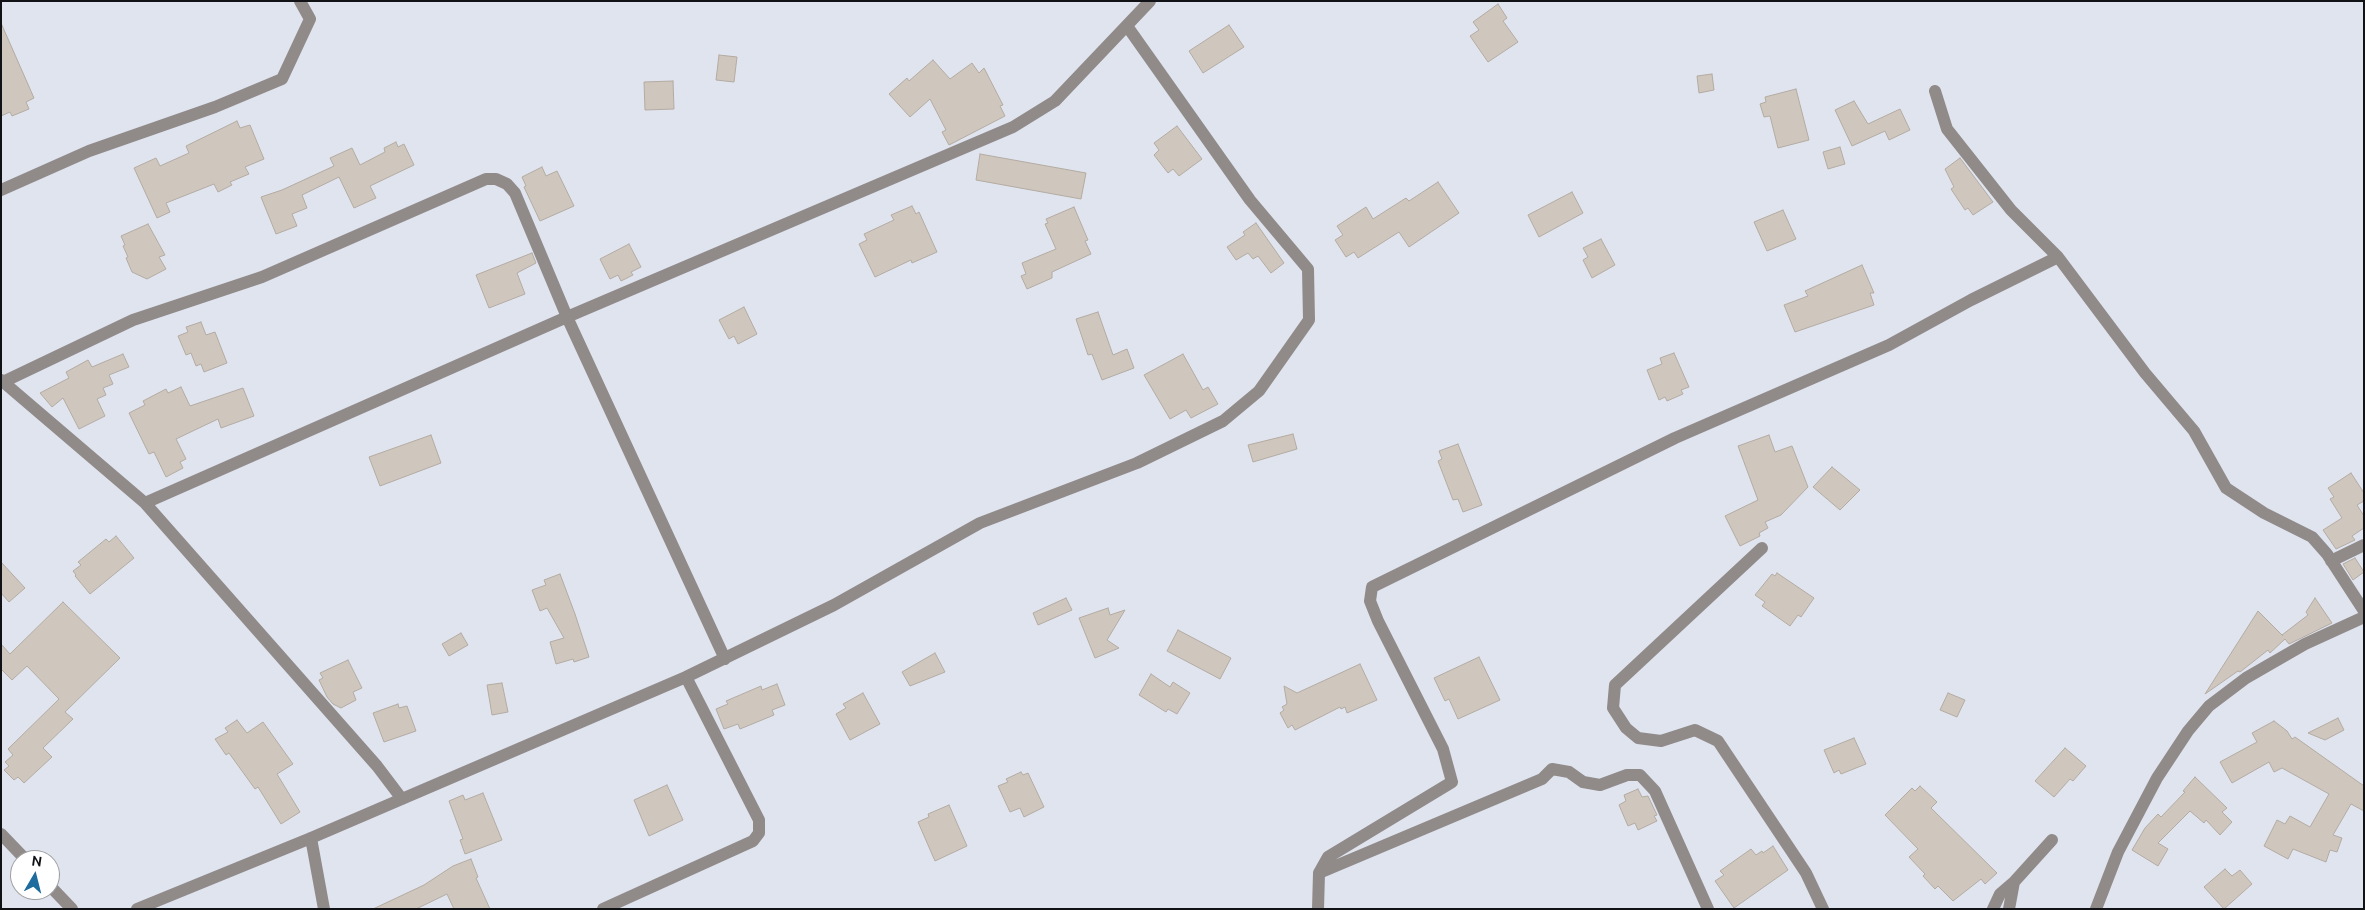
<!DOCTYPE html>
<style>
body{margin:0}
#map{position:relative;width:2365px;height:910px;overflow:hidden;background:#dfe4ef;font-family:Ubuntu,sans-serif}
canvas{display:block}
.frame{position:absolute;inset:0;border:2px solid #111216;pointer-events:none}
.north{position:absolute;left:10px;top:850px;width:50px;height:50px;box-sizing:border-box;background:#fff;border:1px solid #a0a0a2;border-radius:50%;rotate:8deg;font-size:14px;font-weight:700;line-height:20px;text-align:center;color:#111216}
.north::after{content:'';display:block;margin:auto;width:18px;height:22px;background:#1e6b9e;clip-path:polygon(50% 0,100% 100%,50% 72%,0 100%)}
</style>
<div id="map">
<canvas width="2365" height="910"></canvas>
<div class="frame"></div>
<div class="north">N</div>
</div>
<script>
const ctx = document.querySelector('canvas').getContext('2d');
ctx.lineJoin = 'round';
function fillPath(path, color) { ctx.fillStyle = color; ctx.fill(path, 'evenodd'); }
const shape = rows => new Path2D(rows.map(r => 'M' + r).join(''));
function trace(path, color, width, dash) { ctx.strokeStyle = color; ctx.lineWidth = width; ctx.lineCap = dash ? 'butt' : 'round'; ctx.setLineDash(dash || []); ctx.stroke(path); }
const building = shape([
 [1498,4,1507,18,1503,21,1518,42,1488,62,1470,36,1479,30,1473,22,1498,4],
 [1,23,34,98,26,102,29,109,12,116,10,112,1,116,1,23],
 [1229,25,1244,47,1203,73,1189,51,1229,25],
 [719,55,737,57,734,82,716,80,719,55],
 [933,60,950,79,972,63,979,73,984,68,1003,105,1000,106,1005,116,949,145,942,132,946,130,930,99,910,117,889,94,907,78,909,81,933,60],
 [1712,74,1714,90,1699,93,1697,76,1712,74],
 [673,81,674,109,645,110,644,82,673,81],
 [1796,89,1809,140,1778,148,1770,116,1764,117,1760,104,1766,102,1765,97,1796,89],
 [1854,101,1868,124,1900,109,1910,130,1889,140,1885,131,1852,146,1835,110,1854,101],
 [237,121,240,128,250,125,264,159,245,167,249,174,230,182,232,185,218,192,214,184,166,203,170,212,157,218,134,168,156,158,160,166,189,153,186,146,237,121],
 [1177,126,1202,159,1179,176,1173,169,1168,173,1154,155,1159,150,1154,143,1177,126],
 [396,142,398,147,404,144,414,165,370,186,376,198,354,208,339,177,302,195,307,208,292,214,297,226,276,234,261,197,282,190,334,166,330,158,352,148,360,165,385,152,384,148,396,142],
 [1840,147,1845,164,1828,169,1823,152,1840,147],
 [980,154,1086,173,1081,199,976,180,980,154],
 [1960,158,1993,202,1973,215,1968,208,1965,210,1951,189,1954,187,1945,169,1960,158],
 [542,167,546,176,557,171,574,206,540,221,524,187,526,186,522,177,542,167],
 [1438,182,1459,213,1409,247,1399,232,1358,258,1354,252,1346,257,1335,240,1343,235,1337,226,1366,207,1373,219,1406,198,1409,201,1438,182],
 [1572,192,1583,213,1539,237,1528,215,1572,192],
 [912,206,916,214,919,212,937,252,912,263,911,260,875,277,859,244,867,240,864,234,894,220,891,215,912,206],
 [1074,207,1088,240,1085,241,1091,254,1052,272,1052,278,1027,289,1021,276,1026,274,1022,263,1056,249,1045,224,1048,223,1046,219,1074,207],
 [1783,210,1796,239,1767,251,1754,222,1783,210],
 [1256,223,1284,263,1271,273,1258,256,1253,259,1248,253,1236,260,1227,247,1245,235,1243,232,1256,223],
 [148,224,165,255,159,257,166,269,147,279,132,272,126,258,128,257,123,246,125,245,121,236,148,224],
 [1601,239,1615,265,1592,278,1583,260,1588,257,1583,248,1601,239],
 [629,244,641,267,631,272,633,275,621,281,618,275,610,279,600,259,629,244],
 [532,253,536,263,517,273,525,294,489,308,476,275,532,253],
 [1862,265,1874,293,1870,293,1874,305,1795,332,1784,305,1808,296,1805,291,1862,265],
 [744,307,757,334,738,344,734,336,729,339,719,320,744,307],
 [1098,312,1113,355,1127,349,1134,368,1102,380,1092,354,1088,355,1076,319,1098,312],
 [201,322,206,335,215,332,227,363,204,372,201,364,196,366,191,353,186,355,178,336,188,332,186,327,201,322],
 [1674,353,1689,387,1681,390,1683,394,1667,401,1665,397,1659,400,1647,370,1662,364,1660,358,1674,353],
 [123,354,129,367,109,375,113,384,103,388,106,395,97,399,105,416,79,429,63,398,52,407,40,393,69,378,66,372,88,360,92,367,123,354],
 [1183,354,1203,390,1208,387,1218,404,1191,418,1186,410,1170,419,1144,375,1183,354],
 [181,387,190,406,243,388,254,416,221,428,218,419,176,439,186,459,180,462,183,468,166,477,154,452,149,454,129,413,145,405,143,401,166,389,168,393,181,387],
 [1293,434,1297,449,1253,462,1248,445,1293,434],
 [431,435,441,463,380,486,369,457,431,435],
 [1769,435,1775,452,1792,446,1808,487,1781,515,1765,522,1768,528,1759,533,1760,536,1740,546,1725,516,1758,500,1738,446,1769,435],
 [1458,444,1482,505,1463,512,1458,499,1453,500,1438,461,1442,459,1439,451,1458,444],
 [1832,467,1860,490,1840,510,1813,487,1832,467],
 [2351,473,2364,493,2364,501,2357,505,2364,516,2364,528,2352,536,2355,540,2336,549,2323,530,2342,518,2330,499,2334,497,2328,488,2351,473],
 [116,536,134,558,90,594,75,576,76,575,73,571,81,565,78,562,106,539,109,542,116,536],
 [2355,558,2364,572,2353,580,2343,564,2355,558],
 [1,562,25,588,9,602,1,593,1,562],
 [1777,573,1814,598,1801,617,1798,615,1790,626,1762,606,1765,602,1755,595,1772,574,1775,576,1777,573],
 [560,574,575,614,589,657,574,662,573,659,556,664,550,642,564,638,547,608,540,611,532,590,546,585,544,580,560,574],
 [1066,598,1072,610,1038,625,1033,613,1066,598],
 [2315,598,2332,623,2289,644,2285,639,2270,653,2268,650,2240,672,2238,671,2205,694,2258,611,2283,636,2282,635,2308,615,2306,612,2315,598],
 [63,602,120,658,65,712,73,719,43,748,52,757,24,783,18,777,14,780,4,770,9,766,5,762,13,755,8,749,59,699,27,666,12,680,1,669,1,644,10,654,63,602],
 [1108,608,1110,615,1125,610,1107,640,1119,648,1095,658,1079,618,1108,608],
 [1178,630,1231,658,1220,679,1167,651,1178,630],
 [461,633,468,645,449,656,442,644,461,633],
 [935,653,945,672,910,686,902,672,935,653],
 [1479,657,1500,700,1458,719,1449,699,1445,701,1434,678,1479,657],
 [348,660,362,688,353,692,356,700,341,708,333,704,327,697,319,680,323,678,320,673,348,660],
 [1360,664,1377,700,1347,713,1345,707,1341,709,1340,707,1295,730,1292,725,1288,728,1280,713,1284,710,1282,707,1287,704,1284,686,1297,693,1360,664],
 [1151,674,1170,687,1173,682,1190,693,1177,714,1168,709,1166,712,1139,695,1151,674],
 [502,683,508,712,492,715,487,685,502,683],
 [777,684,785,705,772,710,774,715,740,729,738,724,724,729,716,709,728,704,726,701,761,686,762,690,777,684],
 [863,693,880,724,850,740,836,714,846,708,843,704,863,693],
 [1948,693,1965,700,1957,717,1940,710,1948,693],
 [398,704,399,708,407,706,416,731,384,742,373,713,398,704],
 [2338,718,2344,730,2325,740,2308,733,2338,718],
 [237,720,247,733,263,722,293,764,277,774,300,812,281,824,258,787,255,789,229,753,226,755,215,739,228,732,225,728,237,720],
 [2274,721,2287,731,2292,739,2295,737,2364,786,2364,811,2351,804,2333,835,2342,838,2337,852,2330,850,2326,862,2293,849,2288,859,2264,846,2277,820,2285,824,2290,816,2310,827,2329,794,2282,768,2274,772,2269,762,2232,783,2220,762,2257,742,2252,733,2274,721],
 [1854,738,1866,764,1841,774,1839,770,1834,773,1824,750,1854,738],
 [2065,748,2086,766,2073,781,2070,779,2054,797,2035,781,2065,748],
 [1021,772,1023,775,1028,773,1044,807,1024,817,1020,808,1010,812,998,786,1008,782,1006,779,1021,772],
 [2195,777,2227,808,2222,812,2232,822,2220,835,2206,820,2204,823,2190,811,2158,843,2168,849,2158,866,2132,850,2145,828,2158,814,2161,817,2185,792,2183,791,2195,777],
 [667,785,683,820,649,836,634,800,667,785],
 [1920,786,1937,802,1931,808,1997,873,1985,884,1981,879,1953,901,1938,886,1935,889,1923,876,1925,874,1909,857,1918,849,1885,815,1912,788,1915,791,1920,786],
 [1638,789,1642,797,1648,796,1657,815,1654,816,1657,821,1638,830,1635,823,1628,826,1619,805,1626,801,1624,795,1638,789],
 [483,793,502,840,465,854,460,840,463,839,449,801,463,795,465,800,483,793],
 [949,805,967,846,935,861,918,822,929,817,928,814,949,805],
 [1773,846,1788,870,1734,908,1715,881,1724,875,1720,871,1751,849,1756,855,1762,851,1763,853,1773,846],
 [471,859,478,877,476,878,490,909,454,909,447,894,416,909,373,909,424,885,453,866,471,859],
 [2225,869,2232,876,2240,870,2252,884,2224,909,2204,887,2225,869]
]);
fillPath(building, '#cfc6be');
trace(building, '#b3aba2', 1);
trace(shape([
 [1935,91,1947,129,2011,210,2058,257,2145,373,2194,431,2226,488,2264,513,2312,537,2327,554,2364,611],
 [1,190,89,151,215,107,282,79,310,19,300,1],
 [1,380,145,503,377,766,402,799],
 [3,382,133,320,262,277,486,179,496,179,507,184,515,193,567,317,725,659],
 [145,503,567,317,1013,127,1055,101,1150,1],
 [1762,548,1615,685,1613,708,1626,728,1638,738,1661,741,1695,730,1718,741,1806,873,1823,909],
 [2331,561,2364,545],
 [1,834,26,860],
 [311,838,324,909],
 [1319,873,1542,779,1552,769,1569,772,1583,782,1600,785,1627,775,1640,775,1655,791,1708,909],
 [50,886,72,909],
 [137,909,311,838,686,677,834,605,980,523,1137,463,1223,421,1259,391,1309,320,1308,269,1250,200,1127,26],
 [603,909,753,841,759,833,759,820,686,677],
 [1318,909,1319,873,1328,857,1452,782,1443,749,1378,621,1370,601,1372,587,1675,438,1889,345,1971,300,2058,257],
 [1993,909,2000,894,2014,882],
 [2009,909,2014,882,2052,840],
 [2096,909,2118,852,2157,778,2188,731,2209,706,2246,678,2305,644,2364,617]
]), '#908a89', 12);
</script>
